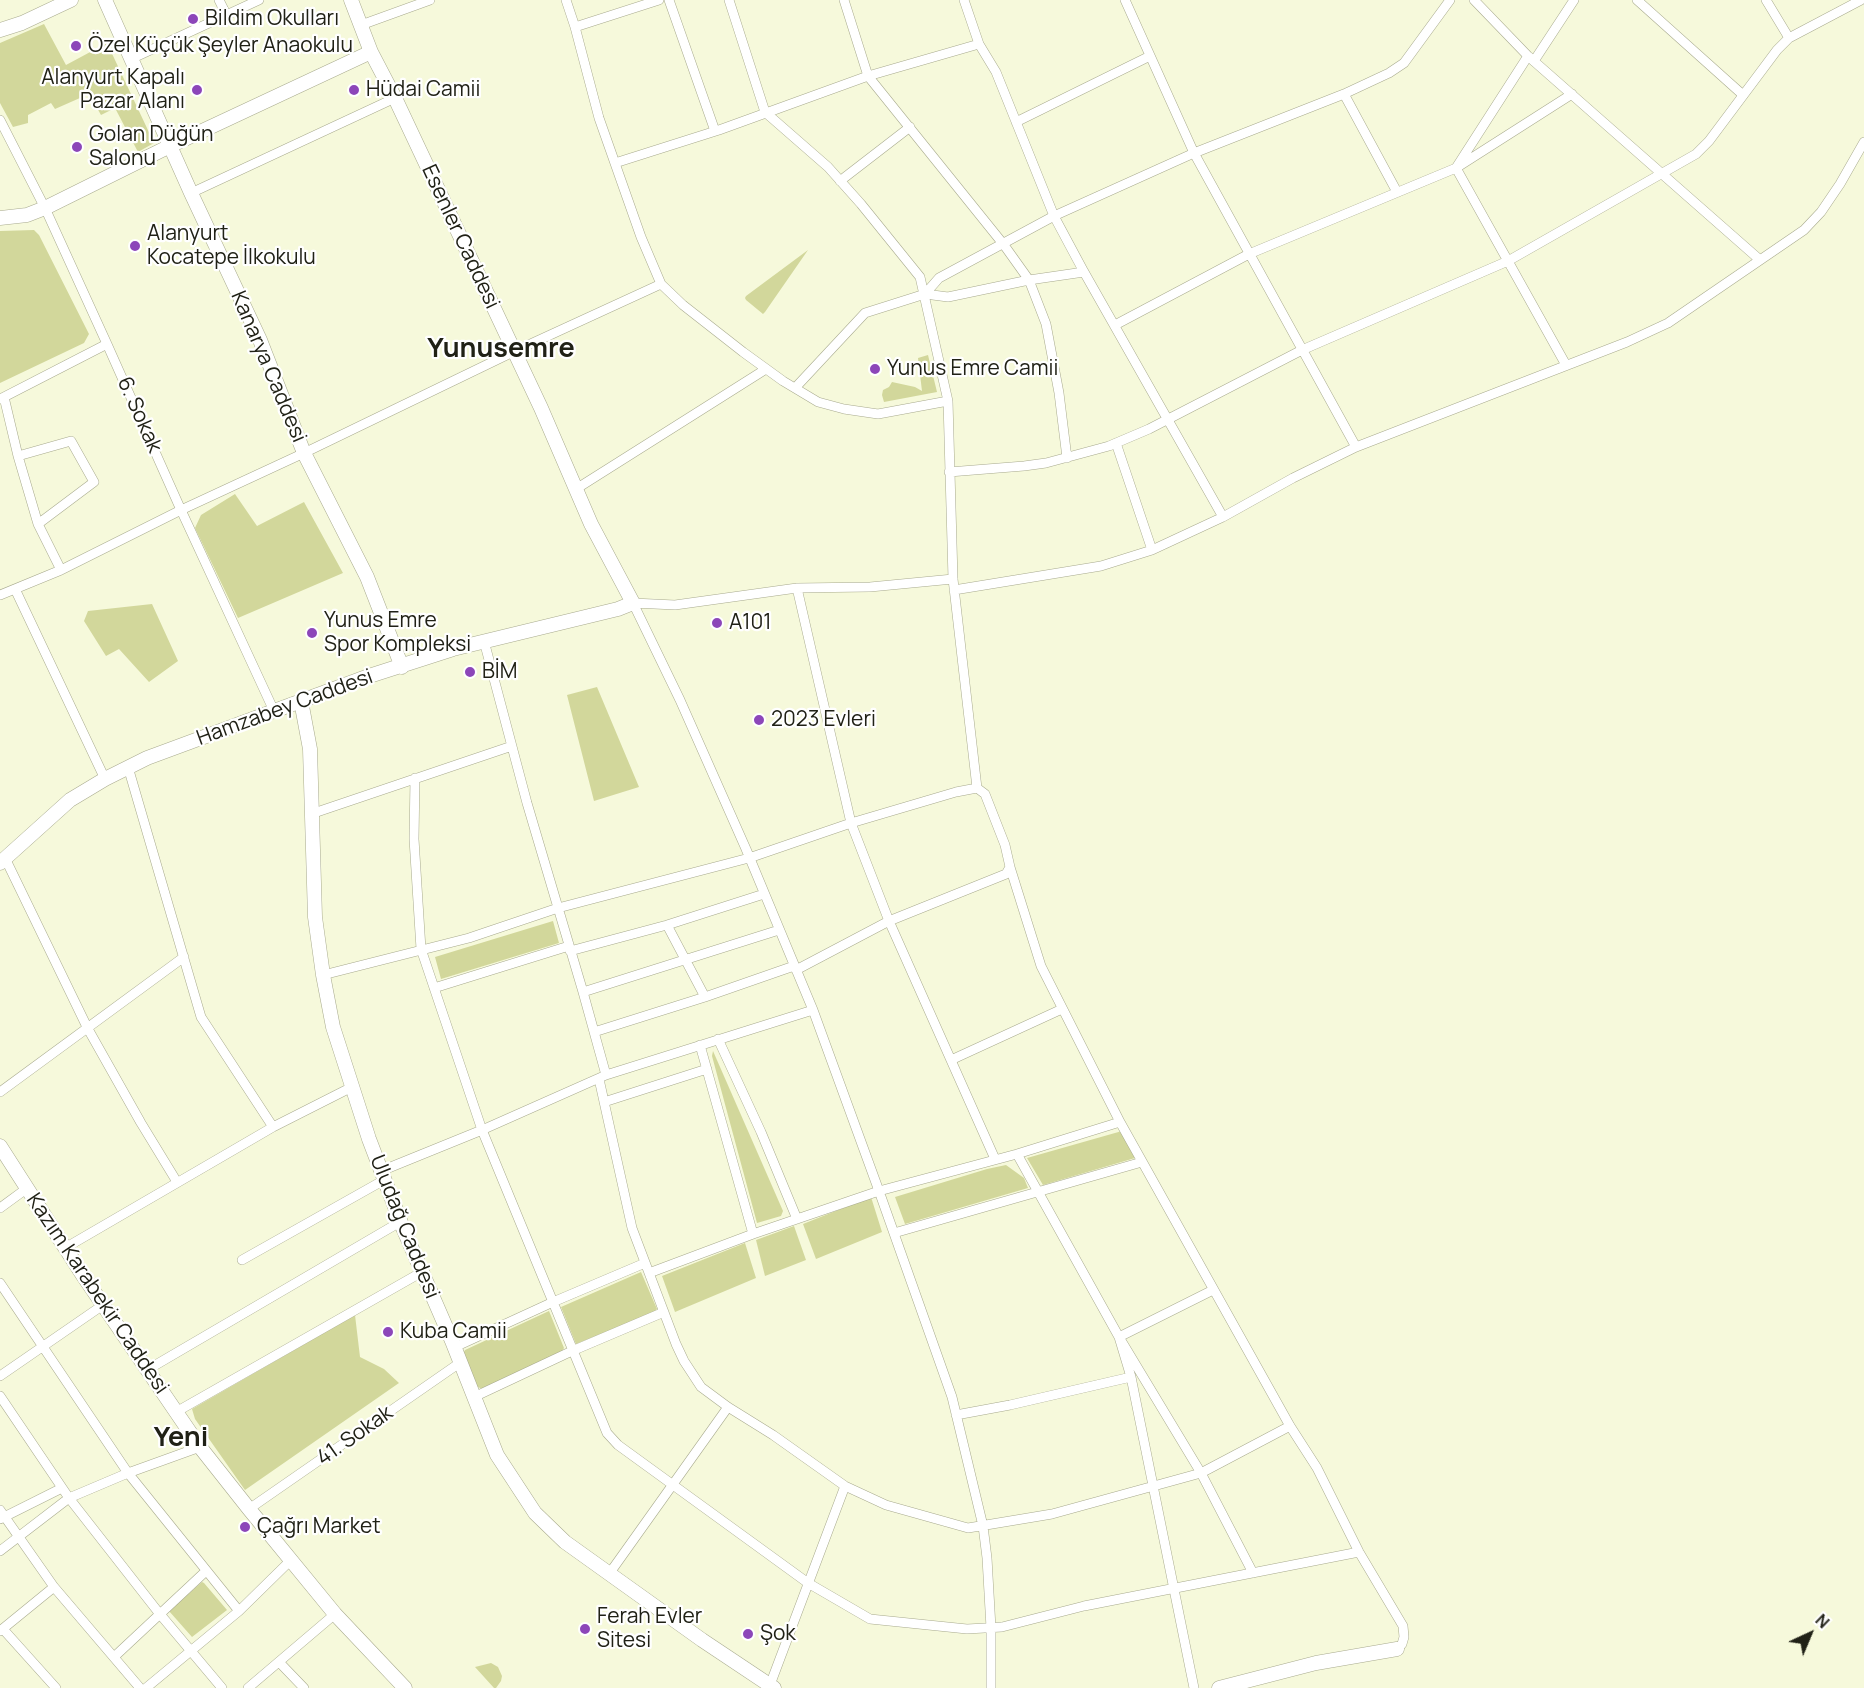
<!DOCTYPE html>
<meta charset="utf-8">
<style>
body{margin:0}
#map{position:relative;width:1864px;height:1688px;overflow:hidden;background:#f6f9db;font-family:Manrope,sans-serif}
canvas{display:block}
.north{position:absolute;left:1780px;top:1604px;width:60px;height:60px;-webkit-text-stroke:4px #fff;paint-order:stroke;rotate:44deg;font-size:16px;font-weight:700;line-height:24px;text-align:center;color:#202116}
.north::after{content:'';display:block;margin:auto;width:21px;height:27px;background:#202116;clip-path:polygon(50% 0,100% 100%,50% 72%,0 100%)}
</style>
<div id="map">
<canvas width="1864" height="1688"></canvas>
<div class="north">N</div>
</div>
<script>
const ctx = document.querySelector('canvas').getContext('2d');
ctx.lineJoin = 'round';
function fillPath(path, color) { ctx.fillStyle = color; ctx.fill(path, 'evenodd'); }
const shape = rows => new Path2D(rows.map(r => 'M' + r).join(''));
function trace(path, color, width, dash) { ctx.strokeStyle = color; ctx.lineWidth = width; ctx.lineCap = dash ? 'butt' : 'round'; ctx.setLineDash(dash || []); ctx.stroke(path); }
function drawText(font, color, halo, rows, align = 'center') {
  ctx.font = font + ' Manrope,sans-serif'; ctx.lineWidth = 4.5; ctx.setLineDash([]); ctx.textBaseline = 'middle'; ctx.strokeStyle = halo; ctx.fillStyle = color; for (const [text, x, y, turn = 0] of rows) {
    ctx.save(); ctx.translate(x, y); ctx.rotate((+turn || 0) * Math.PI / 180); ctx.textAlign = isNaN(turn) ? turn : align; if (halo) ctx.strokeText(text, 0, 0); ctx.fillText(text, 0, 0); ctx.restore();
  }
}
fillPath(shape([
 [44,24,66,65,107,43,154,143,138,152,115,108,101,115,89,94,55,109,51,103,28,115,28,123,13,127,0,103,0,43],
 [34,230,39,235,89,334,84,343,0,383,0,231],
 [808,250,765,312,763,314,746,300,745,298,746,296],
 [928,355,937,392,884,402,882,395,883,390,889,387,892,382,915,387,922,391,918,358],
 [235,494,257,526,304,502,343,573,238,618,195,528,201,515],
 [152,604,178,661,149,682,119,649,106,656,84,621,88,611],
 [597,687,639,787,594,801,567,695],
 [553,921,559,943,441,979,435,957],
 [713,1051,783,1211,781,1216,757,1223,712,1056],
 [1122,1131,1135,1158,1043,1185,1027,1158],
 [1006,1165,1024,1178,1028,1188,905,1224,895,1197,987,1169],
 [871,1197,882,1232,816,1259,803,1224],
 [794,1226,806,1260,765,1276,756,1240],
 [745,1243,756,1278,675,1312,662,1276],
 [641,1272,657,1309,654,1312,576,1344,561,1307],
 [549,1311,564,1348,562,1351,483,1389,475,1386,462,1355,465,1350],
 [355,1315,360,1357,384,1369,399,1383,245,1490,195,1419,192,1409],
 [202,1582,204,1583,227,1610,192,1637,169,1611],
 [491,1663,498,1667,502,1676,501,1681,496,1688,494,1688,475,1667]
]), '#d2d79b');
const street = shape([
 [219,0,226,14],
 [566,0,575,27,599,118,641,237,661,284,683,305,743,352,783,381,818,402,844,409,878,414,948,401],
 [669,0,715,131],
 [729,0,765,112,828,167,861,204,920,277,948,401,953,579,977,788],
 [844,0,868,76,1004,245,1029,280,1046,324,1059,393,1067,458],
 [964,0,979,44,996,72,1054,216,1084,272,1223,517],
 [1125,0,1194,153,1356,447],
 [1474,0,1528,56,1760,260],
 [1637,0,1743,95],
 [1766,0,1789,38],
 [361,25,430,0],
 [575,27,659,0],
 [131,59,259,0],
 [1534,61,1574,0],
 [1344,94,1397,192],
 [0,120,45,208,107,344,181,510,274,711],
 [1016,122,1150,56],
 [615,163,719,130,868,76,979,44],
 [840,181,910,127],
 [191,193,395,98],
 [925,294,939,278,1054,216,1194,153,1344,94,1389,73,1404,63,1450,0],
 [1115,325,1249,254,1456,168,1528,56],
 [1566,365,1456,168,1572,94],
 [795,388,865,313,925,294,948,297,1029,280,1084,272],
 [4,397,18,456,38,524,61,570],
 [0,399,107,344],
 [1116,443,1152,550],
 [18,456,71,441,94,482,38,524],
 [949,472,1024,466,1046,463,1109,446,1149,429,1302,350,1508,261,1696,154,1709,141,1777,50,1789,38,1861,0],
 [576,489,766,369],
 [953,579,870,587,797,588,675,605,633,603,680,700,746,849,813,1010,879,1191,952,1397,983,1526,987,1558,991,1628,991,1688],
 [797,588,851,823,889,921,995,1159],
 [15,589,105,779],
 [954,590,1101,566,1152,550,1223,517,1293,478,1356,447,1627,342,1668,323,1804,230,1821,212,1840,184,1864,142],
 [0,595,61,570,181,510,304,453,513,352,661,284],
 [484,641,527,803,583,992,606,1075],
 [128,767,201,1017,273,1127],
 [415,778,414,839,421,949,482,1130,607,1433,618,1445,808,1583,870,1619,967,1629,1002,1627,1084,1606,1359,1552],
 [311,814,512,746],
 [5,858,88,1029,141,1123,177,1182],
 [667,925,705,997],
 [570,951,667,925,764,894],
 [323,975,469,938,558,908,749,858,851,823,956,792,977,788,985,794,1005,845,1010,867,1006,874,889,921,796,970],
 [434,988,569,946],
 [583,992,779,930],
 [594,1032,705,997,794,966],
 [718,1039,761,1132,797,1219],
 [700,1045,753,1234],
 [951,1060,1062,1009],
 [599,1079,632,1228,676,1344,684,1361,701,1387,728,1407,773,1435,845,1486,886,1505,968,1528,1052,1514,1201,1473,1290,1426],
 [0,1092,184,957],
 [604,1102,707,1069],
 [1120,1122,1290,1426,1317,1468,1359,1552,1403,1626,1404,1637,1402,1644,1397,1649],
 [1017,1154,1119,1337,1131,1377,1194,1688],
 [381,1171,482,1130,606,1075,813,1010],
 [0,1208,26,1189],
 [894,1233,1142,1162],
 [65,1248,273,1127,352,1087],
 [242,1260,384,1180],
 [649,1273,753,1234,879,1191,1017,1154,1120,1122,1041,966,1010,867],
 [0,1283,128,1473,239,1611],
 [1213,1290,1119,1337,1201,1473,1253,1573],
 [455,1347,553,1302,645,1263],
 [147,1370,400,1222],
 [0,1376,103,1305],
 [0,1396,69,1498,159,1613,222,1688],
 [474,1397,572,1351,664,1312],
 [176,1412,422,1272],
 [956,1415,1010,1405,1131,1377],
 [249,1509,461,1362],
 [0,1510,54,1587,140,1688],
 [0,1519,62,1488],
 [0,1551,69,1498,128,1473,200,1447],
 [609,1574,728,1407],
 [3,1629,56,1688],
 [0,1631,54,1587],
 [114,1657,206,1571],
 [279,1662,304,1688],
 [770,1685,845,1486],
 [146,1688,239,1611,291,1560],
 [248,1688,335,1614]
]);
const secondary = shape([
 [105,0,191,193,260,340,304,453,367,577,402,667],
 [0,30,22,23,71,0],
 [0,218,27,215,45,208,170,146,371,52],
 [301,701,310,749,315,917,323,975,333,1027,369,1139,403,1228,452,1341,497,1455,535,1513,565,1542,702,1640,774,1688],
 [0,863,70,800,105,779,147,758,366,677,453,649,618,609,633,603,591,524,541,408,395,98,371,52,351,0],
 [0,1146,82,1274,200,1447,249,1509,335,1614,405,1688],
 [1219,1688,1316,1663,1397,1649]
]);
trace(street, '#a8aa8e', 10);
trace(secondary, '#a8aa8e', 15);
trace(street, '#fff', 9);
trace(secondary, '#fff', 14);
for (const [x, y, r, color] of [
 [193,19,6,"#8c46b9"],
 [76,46,6,"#8c46b9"],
 [197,90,6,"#8c46b9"],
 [354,90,6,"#8c46b9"],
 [77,147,6,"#8c46b9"],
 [135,246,6,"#8c46b9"],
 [875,369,6,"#8c46b9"],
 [717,623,6,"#8c46b9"],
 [312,633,6,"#8c46b9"],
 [470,672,6,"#8c46b9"],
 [759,720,6,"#8c46b9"],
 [388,1332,6,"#8c46b9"],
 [245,1527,6,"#8c46b9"],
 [585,1629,6,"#8c46b9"],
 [748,1634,6,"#8c46b9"]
]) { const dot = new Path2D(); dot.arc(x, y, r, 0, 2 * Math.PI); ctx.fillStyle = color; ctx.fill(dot); trace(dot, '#fff', 2); }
drawText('21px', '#202116', '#fff', [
 ["Bildim Okulları",205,19],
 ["Özel Küçük Şeyler Anaokulu",88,46],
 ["Alanyurt Kapalı",185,78,"right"],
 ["Pazar Alanı",185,102,"right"],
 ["Hüdai Camii",366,90],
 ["Golan Düğün",89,135],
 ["Salonu",89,159],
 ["Alanyurt",147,234],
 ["Kocatepe İlkokulu",147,258],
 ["Yunus Emre Camii",887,369],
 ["Yunus Emre",324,621],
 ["Spor Kompleksi",324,645],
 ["A101",729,623],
 ["BİM",482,672],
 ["2023 Evleri",771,720],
 ["Kuba Camii",400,1332],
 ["Çağrı Market",257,1527],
 ["Ferah Evler",597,1617],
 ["Sitesi",597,1641],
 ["Şok",760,1634]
], 'left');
drawText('21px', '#202116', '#fff', [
 ["Esenler Caddesi",460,237,65],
 ["Kanarya Caddesi",268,367,67],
 ["6. Sokak",139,415,66],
 ["Hamzabey Caddesi",285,708,-20],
 ["Uludağ Caddesi",404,1227,68],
 ["Kazım Karabekir Caddesi",97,1294,56],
 ["41. Sokak",355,1436,-35]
]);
drawText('bold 27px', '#202116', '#fff', [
 ["Yunusemre",501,349],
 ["Yeni",181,1438]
]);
</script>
